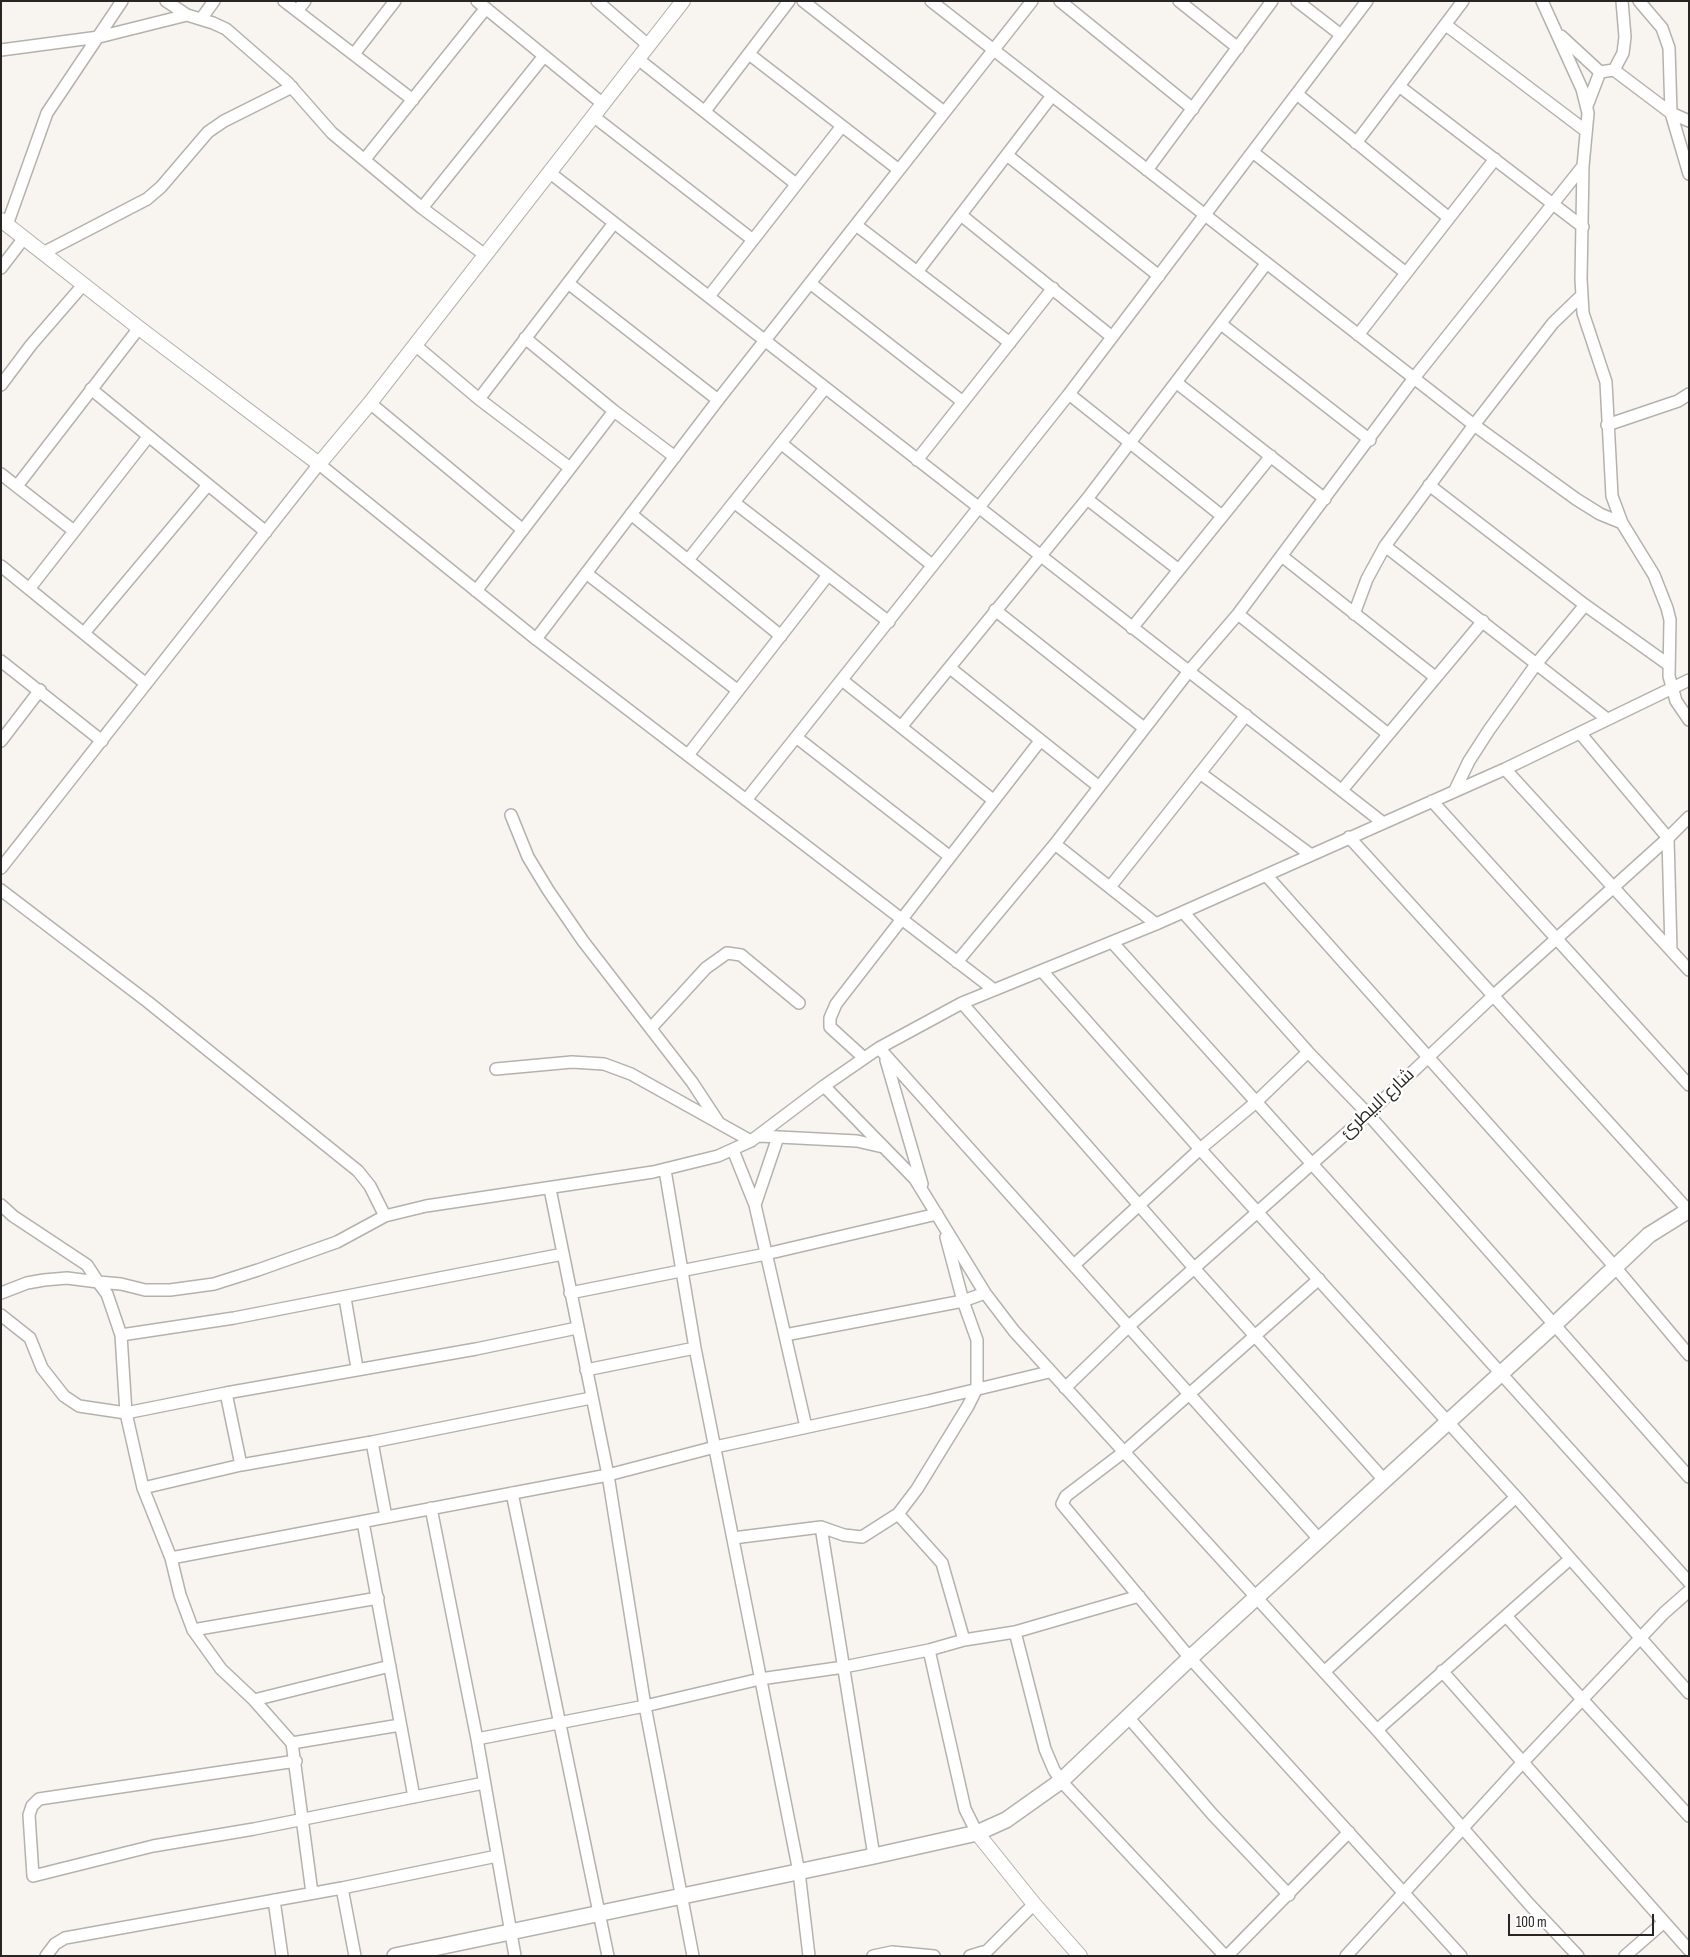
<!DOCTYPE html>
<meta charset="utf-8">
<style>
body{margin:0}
#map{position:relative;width:1690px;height:1957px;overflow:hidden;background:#f8f4f0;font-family:"Sofia Sans Condensed",sans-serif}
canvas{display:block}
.frame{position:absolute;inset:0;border:2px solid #272624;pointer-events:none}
.scale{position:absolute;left:1508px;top:1914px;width:146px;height:22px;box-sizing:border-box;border:2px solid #272624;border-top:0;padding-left:6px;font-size:15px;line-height:18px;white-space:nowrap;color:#272624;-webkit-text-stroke:4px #fff;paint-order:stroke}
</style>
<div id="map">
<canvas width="1690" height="1957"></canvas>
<div class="frame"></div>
<div class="scale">100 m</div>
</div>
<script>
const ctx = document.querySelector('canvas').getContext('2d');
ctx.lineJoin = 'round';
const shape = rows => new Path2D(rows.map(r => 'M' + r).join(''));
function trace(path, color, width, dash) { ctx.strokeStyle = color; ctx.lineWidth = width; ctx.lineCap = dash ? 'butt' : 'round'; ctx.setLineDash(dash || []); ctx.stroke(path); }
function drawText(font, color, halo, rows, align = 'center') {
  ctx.font = font + ' "Sofia Sans Condensed",Cairo,sans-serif'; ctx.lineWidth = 5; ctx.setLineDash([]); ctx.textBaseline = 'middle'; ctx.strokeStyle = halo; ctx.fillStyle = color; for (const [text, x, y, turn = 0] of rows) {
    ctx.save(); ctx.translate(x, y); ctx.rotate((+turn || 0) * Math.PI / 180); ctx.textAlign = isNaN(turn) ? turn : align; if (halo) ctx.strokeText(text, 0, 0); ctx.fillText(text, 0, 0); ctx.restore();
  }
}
const minor = shape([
 [166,1,187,15,213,23,226,29,288,83,332,133,422,208,485,255],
 [284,1,413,100],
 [477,1,603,104],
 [597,1,648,45],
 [803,1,944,112],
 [931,1,1474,425,1576,499,1600,514,1622,523],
 [1060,1,1193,109],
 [1179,1,1238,48],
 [1297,1,1341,35],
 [1542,1,1582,89,1588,113,1583,166,1581,279,1583,313,1606,382,1612,496,1622,523,1654,575,1667,608,1670,620,1669,676,1676,701,1689,720],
 [1639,1,1662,28,1669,48,1671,113,1689,174],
 [297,11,305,1],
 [201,19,214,1],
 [1446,25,1586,131],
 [1561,36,1600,72,1614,70,1671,113,1689,121],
 [1,50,99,37,187,15],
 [354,54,395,1],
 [749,54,899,170],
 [638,59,796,184],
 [1614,70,1623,53,1625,37,1622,1],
 [1399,86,1583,227],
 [1297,94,1449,218],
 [1587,106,1600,72],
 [705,111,789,1],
 [593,116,753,240],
 [1356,143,1463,1],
 [1254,153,1406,273],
 [1007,155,1159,276],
 [365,159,486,8],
 [1147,170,1272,1],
 [549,172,1382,822],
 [422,208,544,56],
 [961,215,1112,337],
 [7,225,47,113,122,1],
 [856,225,1010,343],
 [43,253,147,199,161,187,208,132,224,121,292,87],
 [1,268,24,238],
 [917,272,1051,97],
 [568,283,718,400],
 [810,283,963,402],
 [710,295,842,126],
 [1221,324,1370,440],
 [1358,335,1495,159],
 [525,338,614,411,675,457],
 [415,345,479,399,570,468],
 [1177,383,1325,499],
 [1,385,31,345,83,285],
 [91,389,266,532],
 [1069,394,1222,516],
 [479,399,614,223],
 [370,403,523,530],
 [1607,425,1678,401,1689,394],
 [782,444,932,565],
 [917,460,1053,288],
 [1,474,74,531],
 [1429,485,1585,605,1669,665],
 [17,486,139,328],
 [1087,499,1179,570],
 [735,503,889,622],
 [631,514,781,636],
 [1385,546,1607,719],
 [1283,557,1435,677],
 [688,560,825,388],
 [1,566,146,684],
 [586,573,737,690],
 [29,589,148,437],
 [476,591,614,411],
 [995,610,1144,728],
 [1238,614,1388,734],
 [1354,614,1367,579,1385,546,1474,425,1553,323,1582,295],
 [1132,628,1271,456],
 [84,633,207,486],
 [536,639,718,400,1032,1],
 [1,661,102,741],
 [950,668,1098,786],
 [842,680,993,800],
 [901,727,1087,499,1266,264],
 [1580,733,1668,838,1671,950],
 [796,737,949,856],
 [1,741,40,690],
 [688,755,828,575],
 [1505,769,1689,970],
 [1200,773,1311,855],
 [1342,790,1483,621],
 [1455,790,1469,761,1489,730,1537,663,1585,605],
 [746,800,1069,394,1367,1],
 [1432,801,1689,1085],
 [511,815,528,857,548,890,583,941,692,1082,719,1123],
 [1349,837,1689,1211],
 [1055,844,1156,924],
 [1,868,319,464,536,639,993,989],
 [1266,875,1615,1267,1689,1355],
 [1110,887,1246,715],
 [1,890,148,1002,358,1171,370,1186,385,1216],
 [1183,912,1308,1052,1368,1114,1689,1477],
 [1112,942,1689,1582],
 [957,962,1055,844,1189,671,1238,614,1414,378,1583,166],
 [1042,971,1200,1149,1516,1497,1689,1693],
 [962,1003,1194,1268,1385,1481],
 [651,1028,706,968,727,953,741,955,799,1003],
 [879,1048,1319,1539],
 [864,1058,830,1027,830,1018,836,1004,1040,741],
 [886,1060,922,1184],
 [496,1069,572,1062,604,1064,631,1074,751,1141],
 [824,1086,915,1179,985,1293,1014,1331,1377,1730,1529,1904,1578,1956],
 [759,1136,857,1141,883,1147],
 [733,1150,755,1205,806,1427],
 [665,1170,695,1348,799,1872,809,1956],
 [550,1189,608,1475,645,1706,693,1956],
 [1,1205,13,1216,87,1265,98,1282,121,1284,145,1290,170,1290,214,1284,258,1270,337,1242,385,1216,426,1206,653,1172,718,1156,751,1141,824,1086,879,1048,962,1003,1156,924,1505,769,1689,680],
 [755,1205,778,1137],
 [1074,1265,1200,1149,1255,1103,1308,1052],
 [1319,1279,1125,1451,1066,1496,1062,1504,1190,1658,1461,1956],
 [1,1293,27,1283,44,1280,67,1278,98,1282,107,1294,121,1335],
 [570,1293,766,1254,937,1214],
 [345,1298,357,1368],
 [1,1315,30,1338,42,1368,64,1396,79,1406,126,1413,226,1393,476,1349,577,1328],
 [785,1335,963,1301,985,1293],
 [586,1370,695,1348],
 [1065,1388,1129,1326,1368,1114,1494,995,1668,838,1689,817],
 [226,1393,241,1465],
 [372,1442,386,1517],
 [143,1488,241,1465,372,1442,591,1398],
 [512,1493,608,1956],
 [431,1508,477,1739,515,1956],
 [898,1514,942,1563,964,1640],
 [363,1522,414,1797],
 [821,1527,874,1856],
 [733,1538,821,1527,844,1535,862,1537,898,1514,917,1489,968,1406,977,1388,977,1340,963,1301,946,1237],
 [171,1558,608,1475,715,1447,928,1401,1049,1372],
 [1506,1616,1689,1816],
 [193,1630,378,1598],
 [1015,1632,1045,1749,1054,1770,1061,1781,1225,1956],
 [929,1650,965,1809,977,1833],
 [1442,1671,1689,1950],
 [1324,1672,1516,1497],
 [254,1700,390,1666],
 [1128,1717,1213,1815,1289,1895],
 [1377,1730,1570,1559],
 [477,1739,645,1706,760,1679,844,1667,929,1650,964,1640,1015,1632,1139,1596],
 [292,1743,400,1725],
 [296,1761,39,1799,32,1806,29,1815,33,1876,153,1846,254,1829,484,1783],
 [342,1888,355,1956],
 [312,1893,292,1743,254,1700,221,1669,193,1630,180,1595,171,1558,143,1488,126,1413,121,1335,234,1318,563,1254],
 [274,1900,282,1956],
 [46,1956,55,1944,65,1938,342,1888,497,1856],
 [873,1956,892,1952,934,1956],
 [970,1956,983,1952],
 [982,1956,1034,1904],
 [1227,1956,1349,1832],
 [1346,1956,1523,1762,1664,1613,1689,1591],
 [1625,1956,1664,1922]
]);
const tertiary = shape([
 [1,220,139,328,319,464,370,403,683,1],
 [977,1833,1034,1904,1080,1956]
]);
const secondary = shape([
 [395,1956,874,1856,977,1833,1006,1820,1061,1781,1190,1658,1555,1324,1649,1235,1689,1210]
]);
trace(minor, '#b5b2ae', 14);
trace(tertiary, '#b5b2ae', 16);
trace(secondary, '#b5b2ae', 18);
trace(minor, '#fff', 11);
trace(tertiary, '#fff', 14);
trace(secondary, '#fff', 15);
drawText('18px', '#272624', '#fff', [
 ["شارع البيطرئ",1378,1104,-43]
]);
</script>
